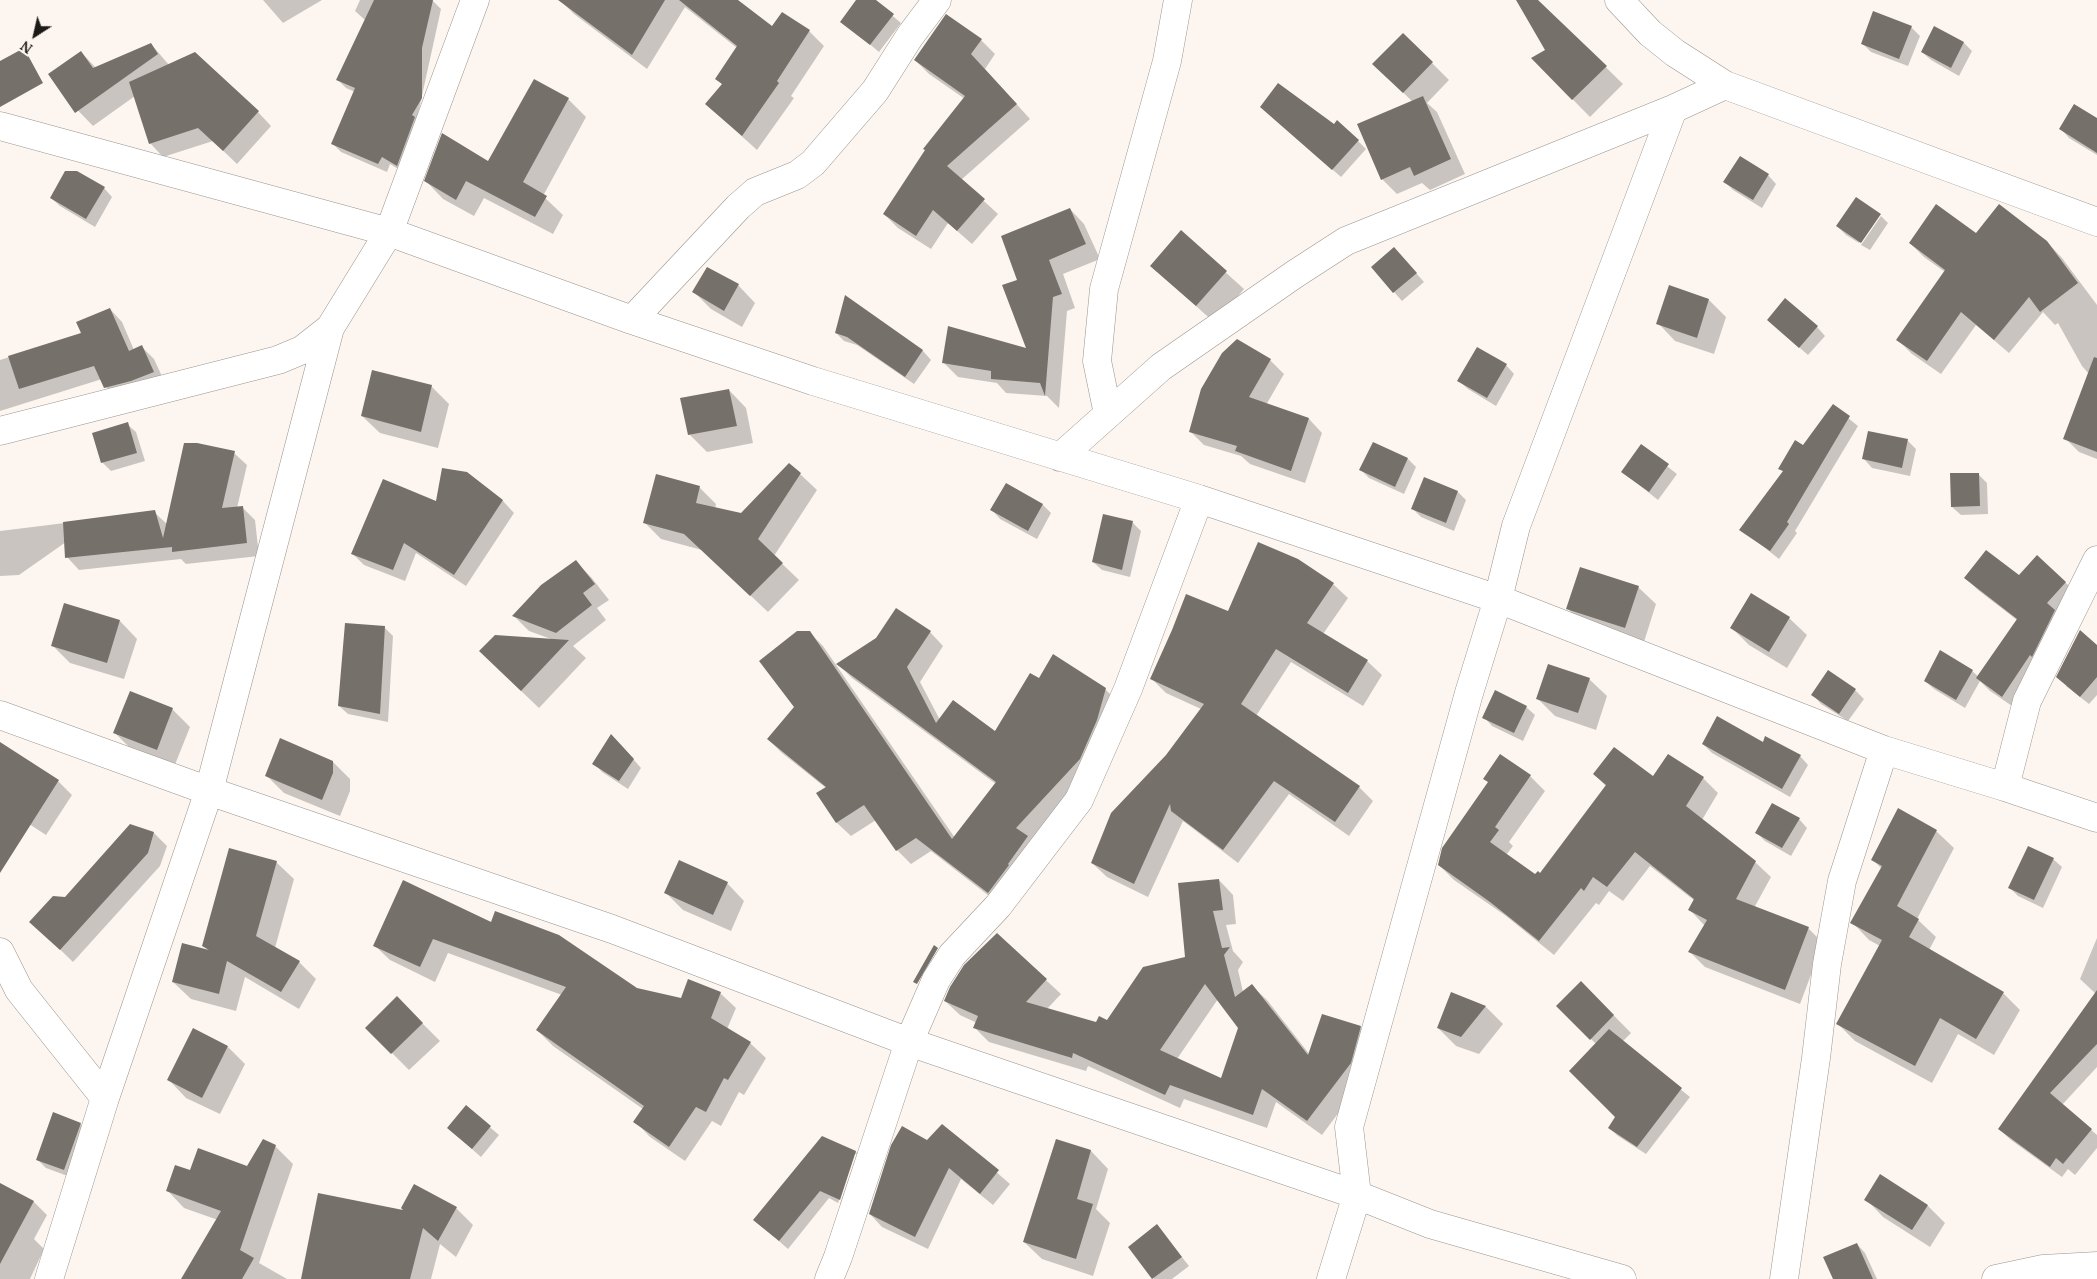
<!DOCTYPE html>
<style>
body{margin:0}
#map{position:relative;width:2097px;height:1279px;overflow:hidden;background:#fdf6f0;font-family:"PT Serif",serif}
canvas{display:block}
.north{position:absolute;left:10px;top:10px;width:50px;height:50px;-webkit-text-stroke:4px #fdf6f0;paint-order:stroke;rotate:215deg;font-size:14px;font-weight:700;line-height:20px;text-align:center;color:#1c1917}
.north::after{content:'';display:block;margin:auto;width:18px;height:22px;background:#1c1917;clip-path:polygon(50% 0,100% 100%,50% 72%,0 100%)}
</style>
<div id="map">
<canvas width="2097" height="1279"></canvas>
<div class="north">N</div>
</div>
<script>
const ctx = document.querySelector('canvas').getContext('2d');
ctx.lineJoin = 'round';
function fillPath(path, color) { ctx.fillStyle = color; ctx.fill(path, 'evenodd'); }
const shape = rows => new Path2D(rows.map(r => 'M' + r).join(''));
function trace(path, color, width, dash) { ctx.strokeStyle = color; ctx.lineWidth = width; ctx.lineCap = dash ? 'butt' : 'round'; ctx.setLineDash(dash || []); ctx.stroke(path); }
fillPath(shape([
 [263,0,322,0,283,23],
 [360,0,432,0,441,9,405,173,390,164,387,172,341,152,333,144,355,92,346,88,338,80,365,20,355,11],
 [560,0,736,0,772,28,782,13,809,31,824,46,791,96,794,98,757,150,706,104,723,85,737,48,685,7,647,69,574,14],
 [858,0,874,0,901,23,879,52,842,21],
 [1517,0,1537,0,1623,84,1590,117,1533,59,1547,50],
 [1911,27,1920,36,1908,66,1871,52,1862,43],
 [1935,28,1964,43,1972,51,1959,76,1931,60,1922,52],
 [981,40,995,54,985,69,1030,119,961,180,998,214,972,244,948,223,931,249,898,228,884,214,965,99,929,74,915,60],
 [151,44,169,65,258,112,271,126,237,164,213,141,163,157,150,143,135,96,93,126,66,98,81,52,96,68],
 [1432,63,1449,80,1427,103,1437,112,1465,174,1430,190,1422,183,1397,194,1382,179,1413,102,1391,81],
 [534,80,568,99,586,117,543,196,563,215,553,234,484,198,474,216,443,199,426,181,489,163],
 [1270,115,1334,126,1358,141,1366,149,1341,177],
 [2097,120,2097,155,2069,138,2061,129],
 [1768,175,1776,184,1762,208,1733,190,1725,182],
 [104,188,112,197,95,227,60,206,51,198],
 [1070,209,1084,224,1100,259,1063,274,1075,308,1067,311,1059,408,1047,396,1006,393,997,383,958,377,944,363,1029,349,1019,280],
 [1879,214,1859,243,1846,235,1837,226],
 [1881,216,1888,223,1870,250,1861,245],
 [1181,232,1244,289,1215,323,1151,266],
 [1976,235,2048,243,2062,258,2097,305,2097,459,2079,452,2065,438,2089,374,2082,366,2058,323,2055,325,2043,312,2009,353,1976,325,1941,374,1912,354,1898,340,1945,272,1924,257,1910,243],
 [1394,248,1424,282,1402,301,1372,267],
 [738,285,755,303,742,327,711,309,694,292],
 [846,297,923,351,931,360,914,384,857,345,844,341,836,333],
 [1709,300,1726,317,1714,354,1675,341,1658,323],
 [110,309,122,322,134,350,142,347,154,359,166,385,118,400,106,387,102,379,0,411,0,360,82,334],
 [1817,327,1825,336,1808,355,1777,328],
 [1237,341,1270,360,1284,374,1266,405,1309,419,1322,433,1305,483,1250,464,1241,456,1204,445,1190,431],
 [1506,365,1514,374,1496,406,1468,389,1459,381],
 [431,386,449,404,438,448,380,433,362,416],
 [729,390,746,408,753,443,707,452,690,435],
 [1833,406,1858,426,1795,531,1797,533,1779,559,1741,529,1784,472,1780,468,1803,446],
 [127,424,136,432,145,461,111,471,102,462],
 [1907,440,1916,449,1910,476,1872,468,1864,459],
 [1641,446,1677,474,1658,500,1623,472],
 [234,453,247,465,237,508,242,507,255,520,259,556,186,564,181,559,79,570,67,557,66,542,19,575,0,576,0,531,154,512,168,525],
 [1408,459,1416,467,1404,494,1369,478,1361,470],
 [467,473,503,501,514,513,466,586,416,553,405,581,364,565,352,553,437,502],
 [800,474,817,490,774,556,799,580,768,612,702,550,661,539,644,522,657,476,700,488,716,504,715,509,741,515],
 [1978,474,1987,483,1988,514,1961,515,1952,507],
 [1006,485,1043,505,1051,513,1037,539,1000,519,992,510],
 [1458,492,1466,500,1454,531,1421,517,1413,509],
 [1132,522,1141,531,1130,577,1102,570,1093,562],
 [576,562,591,577,609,600,597,608,606,620,573,646,586,658,539,708,498,669,551,639,529,631,514,616],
 [2019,577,2065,582,2078,595,2015,708,1990,691,1980,681,1965,708,1934,689,1925,681,1972,671,1979,677,2017,620,1978,590,1966,578],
 [1333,584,1348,598,1323,634,1367,661,1382,675,1363,706,1291,662,1256,716,1359,787,1373,801,1349,836,1289,794,1238,863,1183,821,1148,897,1107,877,1092,863,1201,709,1166,693,1151,678,1229,612],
 [1638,587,1656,604,1643,645,1585,626,1568,609],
 [1789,618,1807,635,1787,668,1749,645,1732,628],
 [120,621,137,639,124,679,70,663,53,646],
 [385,628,393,636,388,722,348,714,339,706],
 [809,632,823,646,955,838,996,784,852,678,838,664,930,632,943,646,920,682,940,720,995,733,1039,680,1105,689,1119,703,1094,773,1031,840,1041,851,1002,906,931,851,911,864,897,850,876,820,851,836,837,823,818,793,826,788,782,753,768,739,796,707],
 [2097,646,2097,695,2089,704,2066,686],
 [1589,679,1607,696,1596,730,1555,716,1538,699],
 [1855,690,1864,699,1848,721,1821,704,1813,695],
 [1526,707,1535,715,1523,741,1492,726,1484,717],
 [172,709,190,727,174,767,132,750,115,733],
 [1763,743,1800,756,1808,765,1790,797,1712,753,1703,744],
 [0,744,58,781,72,795,46,835,0,805],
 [620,744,641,768,628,789,602,772,594,763],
 [333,762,350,779,350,791,340,816,284,793,266,775],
 [1594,774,1653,778,1703,778,1718,793,1702,820,1755,862,1771,877,1754,908,1808,928,1823,943,1800,1004,1705,967,1690,952,1705,926,1690,910,1695,901,1650,866,1623,901,1609,891,1599,905,1596,903,1554,955,1506,916,1454,880,1439,865,1530,776,1545,791,1509,842,1513,846,1506,855,1536,875,1541,875,1606,786],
 [1799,819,1807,828,1791,856,1765,841,1756,832],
 [1936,831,1954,848,1917,919,1936,937,1929,950,2003,993,2020,1010,1994,1055,1958,1034,1932,1083,1855,1041,1838,1024,1880,946,1869,940,1852,922,1882,869,1872,859],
 [154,833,167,846,160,866,73,962,44,934,66,899],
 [2053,859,2062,867,2043,908,2018,896,2010,888],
 [276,862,294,879,275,948,299,962,316,979,299,1009,245,977,236,1011,191,999,173,982,210,952,204,946],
 [1219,880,1233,895,1236,924,1226,925,1233,951,1243,962,1238,970,1243,992,1252,986,1267,1000,1310,1055,1360,1027,1374,1042,1365,1077,1322,1135,1276,1102,1267,1128,1184,1099,1180,1108,1088,1066,1086,1071,989,1042,975,1028,977,1023,960,1015,945,1001,997,935,1061,994,1047,1009,1097,1023,1107,1022,1186,958],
 [1218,999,1240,1027,1221,1080,1177,1059],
 [404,882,637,989,682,999,720,993,736,1008,727,1029,750,1043,766,1058,744,1095,739,1092,721,1126,712,1121,685,1161,650,1137,635,1121,643,1109,553,1046,537,1030,562,995,448,953,435,982,390,960,374,945],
 [727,883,744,901,731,931,683,910,665,892],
 [2097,938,2097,1067,2062,1105,2097,1135,2097,1148,2075,1175,2068,1169,2062,1177,2011,1140,1999,1129,2096,994,2080,979],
 [1581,982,1631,1033,1622,1042,1690,1097,1646,1154,1618,1136,1609,1128,1616,1117,1596,1044,1558,1006],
 [1451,994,1486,1007,1503,1024,1479,1054,1456,1046,1438,1028],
 [397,998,440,1041,409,1070,367,1028],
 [228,1047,245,1064,220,1114,186,1098,169,1080],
 [466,1107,499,1135,481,1157,448,1128],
 [80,1124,89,1132,73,1178,46,1168,37,1159],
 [942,1125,1010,1184,993,1205,961,1179,928,1249,882,1227,870,1214],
 [822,1137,856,1152,864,1161,849,1208,840,1204,857,1154,854,1154,838,1203,829,1198,788,1249,755,1220],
 [1056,1140,1091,1151,1108,1169,1096,1209,1110,1223,1093,1276,1042,1259,1024,1242],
 [275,1146,293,1164,259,1263,287,1279,183,1279,218,1220,184,1208,167,1190,190,1172,248,1168],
 [0,1185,34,1202,47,1215,34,1239,44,1249,30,1279,0,1279],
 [1866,1199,1928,1206,1945,1223,1930,1247,1883,1217],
 [456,1208,473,1225,456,1257,440,1244,431,1279,302,1279,406,1212],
 [1157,1226,1189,1266,1172,1279,1154,1279,1129,1247],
 [1857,1244,1865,1253,1877,1279,1834,1279]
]), '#0003');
fillPath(shape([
 [374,0,433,0,422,48,422,98,412,115,415,117,397,166,382,157,378,164,331,144,355,88,336,80],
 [558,0,665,0,632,55],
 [679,0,738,0,772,26,782,12,810,30,777,81,779,83,742,136,705,104,722,84,715,79,737,46],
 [856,0,876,0,894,14,870,45,840,22],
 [1516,0,1538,0,1607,66,1572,100,1531,58,1545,50],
 [1873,11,1912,26,1899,59,1861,44],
 [946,14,982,39,971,54,1017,104,947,166,985,199,957,231,933,210,916,236,883,214,925,150,923,149,965,96,914,60],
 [1934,26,1964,42,1951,68,1921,52],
 [1403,33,1433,62,1403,93,1372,64],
 [151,43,158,54,75,113,48,74,81,51,93,68],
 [24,48,43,83,0,107,0,61],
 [195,52,259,111,223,151,198,128,149,144,129,82],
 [534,79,569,98,523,182,547,196,535,217,466,181,456,200,424,181,442,133,488,161],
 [1278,83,1334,124,1337,120,1359,140,1332,170,1260,107],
 [1423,96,1451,159,1414,176,1410,167,1381,180,1357,124],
 [2074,104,2097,118,2097,153,2059,129],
 [1740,156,1769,174,1753,200,1723,182],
 [65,171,77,171,105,187,86,219,50,198],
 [1856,197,1881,214,1861,243,1836,226],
 [1936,204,1976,233,1999,204,2047,241,2078,283,2040,312,2029,297,1994,340,1961,312,1927,361,1896,340,1945,270,1909,243],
 [1070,208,1086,244,1049,260,1062,294,1053,297,1045,396,1040,383,991,379,991,371,942,363,948,326,1026,348,1002,285,1017,280,1001,236],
 [1181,230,1227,271,1196,306,1150,266],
 [1394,247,1417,273,1393,293,1371,267],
 [707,267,739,284,724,311,692,292],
 [1669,285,1709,299,1697,338,1656,324],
 [845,295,923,350,905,377,847,337,835,333],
 [1785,298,1818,326,1799,348,1767,320],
 [110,308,129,351,142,345,154,372,131,381,104,388,94,366,19,389,8,356,81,333,76,322],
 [1237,339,1271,359,1249,397,1309,418,1291,471,1235,451,1237,446,1189,432,1201,389,1222,353],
 [1477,347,1507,364,1487,398,1457,381],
 [2094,357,2097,358,2097,452,2063,439],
 [372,370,432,385,421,432,361,416],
 [729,389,737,426,688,435,680,398],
 [1833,404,1850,416,1787,522,1789,524,1770,551,1739,530,1783,471,1778,469,1795,440,1803,445],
 [128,422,137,453,101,463,92,433],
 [1868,431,1908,439,1902,468,1862,459],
 [1373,442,1408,458,1395,487,1359,470],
 [184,443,197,443,235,451,222,508,243,506,247,543,172,552,172,547,65,558,63,522,155,510,163,538],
 [1641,444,1669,464,1649,492,1621,472],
 [789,463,801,473,758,539,783,563,750,596,684,534,643,523,656,474,700,486,696,503,741,513],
 [442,468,467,472,503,500,454,575,404,543,393,570,351,554,383,479,436,501],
 [1950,473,1979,473,1980,506,1951,507],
 [1424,477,1458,491,1446,523,1411,509],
 [1006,483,1043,504,1028,531,990,510],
 [1103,514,1133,521,1122,570,1092,562],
 [1258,542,1298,559,1334,583,1307,623,1368,660,1348,693,1276,649,1241,704,1360,786,1335,822,1274,781,1223,850,1171,811,1170,804,1134,884,1091,863,1111,813,1166,755,1204,704,1150,679,1172,630,1186,594,1228,611],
 [1986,550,2019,575,2037,555,2066,582,2047,603,2055,610,2032,657,2030,655,2002,697,1976,678,2017,619,1964,578],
 [576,560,595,584,583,593,592,605,556,633,512,616,541,585],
 [1580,567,1639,586,1625,628,1566,609],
 [1751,593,1790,617,1769,652,1730,628],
 [64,603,120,620,107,663,51,646],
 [896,608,931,631,907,667,936,723,953,700,995,731,1030,673,1039,678,1053,654,1106,688,1097,720,1080,759,1016,828,1028,836,1008,864,1009,865,988,893,916,838,896,851,864,805,836,823,816,793,826,787,767,739,794,707,759,661,797,631,810,631,952,839,996,782,836,664,876,638],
 [345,623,385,626,380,714,338,706],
 [2080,630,2097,645,2097,677,2080,697,2056,677],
 [495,635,569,640,521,691,479,651],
 [1940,650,1973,670,1956,700,1924,681],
 [1548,664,1590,678,1578,713,1536,699],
 [1828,670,1856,689,1839,714,1811,695],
 [1495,690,1527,706,1514,733,1482,718],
 [130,691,173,708,157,750,113,733],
 [1717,716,1763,742,1765,736,1801,755,1782,789,1702,744],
 [611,734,634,759,619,781,592,764],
 [280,738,333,761,333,773,322,800,265,776],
 [0,742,59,780,0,873],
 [1614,747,1653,776,1668,754,1704,777,1686,806,1756,861,1736,899,1809,927,1785,990,1688,952,1707,920,1688,910,1694,899,1635,852,1607,887,1593,877,1584,891,1581,888,1539,941,1490,902,1438,865,1442,848,1488,782,1483,779,1500,754,1531,775,1495,827,1499,830,1490,842,1535,874,1538,871,1540,873,1606,785,1593,774],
 [1772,803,1800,818,1782,848,1755,833],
 [1898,808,1937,830,1897,906,1919,919,1909,937,2004,992,1976,1039,1940,1018,1915,1066,1836,1024,1882,940,1850,923,1882,866,1871,860],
 [130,824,154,832,148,853,60,950,29,922,53,896,65,897],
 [2028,846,2054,858,2034,900,2008,888],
 [229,848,277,861,256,936,300,961,281,992,227,961,219,994,172,982,182,943,209,950,202,946],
 [679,860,728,882,713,915,664,893],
 [1219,879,1223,910,1213,911,1222,948,1230,947,1224,955,1235,997,1252,984,1308,1055,1322,1014,1361,1026,1351,1063,1307,1121,1262,1089,1253,1115,1170,1085,1165,1095,1073,1053,1072,1058,973,1028,978,1016,944,1001,950,987,964,965,997,933,1047,979,1026,1002,1096,1022,1099,1016,1107,1020,1143,967,1185,957,1178,883],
 [1205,984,1238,1028,1221,1078,1160,1050],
 [403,880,491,922,495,911,559,935,637,988,681,998,688,979,721,992,711,1018,751,1042,728,1080,724,1078,706,1112,696,1107,669,1147,633,1122,644,1106,536,1030,566,987,433,939,420,967,373,946],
 [934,945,938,948,917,984,913,982],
 [1581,981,1614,1015,1590,1040,1556,1006],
 [2097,990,2097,1044,2050,1093,2092,1129,2063,1164,2056,1158,2050,1167,1998,1129],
 [1451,992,1486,1006,1461,1037,1437,1028],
 [397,996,423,1023,391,1054,365,1028],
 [193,1028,228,1046,202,1098,167,1080],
 [1609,1029,1682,1088,1637,1147,1608,1128,1615,1117,1569,1071],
 [466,1105,491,1126,472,1149,447,1128],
 [53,1112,81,1123,64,1170,36,1160],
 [942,1124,999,1170,980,1194,949,1168,915,1237,869,1214,891,1145,902,1126,927,1140],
 [822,1136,856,1151,840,1200,820,1191,779,1241,753,1220],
 [263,1139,276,1145,240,1250,254,1258,242,1279,181,1279,221,1211,166,1191,175,1165,190,1170,198,1148,247,1166],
 [1056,1139,1091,1150,1077,1199,1093,1204,1076,1259,1023,1242],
 [1880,1174,1928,1205,1912,1230,1864,1200],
 [0,1183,34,1201,0,1264],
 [414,1184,457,1207,438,1241,423,1228,410,1279,301,1279,318,1193,403,1210,401,1208],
 [1157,1224,1182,1257,1152,1279,1128,1247],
 [1857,1243,1873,1279,1833,1279,1823,1257]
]), '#76706b');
const minor = shape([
 [1619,0,1650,33,1675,53,1725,85,2097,222],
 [0,126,389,232,632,320,813,381,1199,499,1498,599,1884,750,2005,787,2097,818],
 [632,320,738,207,755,192,797,175,813,163,875,91,910,36,937,0],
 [1108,414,1097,361,1104,289,1167,61,1178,0],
 [0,431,278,360,302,350,330,328],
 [1060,457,1161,367,1295,274,1346,241,1673,109,1725,85],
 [0,715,209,791,612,929,909,1042,1357,1195,1430,1224,1622,1279],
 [2005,787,2027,701,2097,560],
 [0,952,19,990,105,1098],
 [49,1279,105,1098,209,791,330,328,389,232,475,0],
 [829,1279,838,1257,909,1042,936,980,952,955,998,906,1079,800,1128,689,1199,499],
 [1331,1279,1357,1195,1349,1127,1469,693,1498,599,1516,526,1673,109],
 [1784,1279,1816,1058,1827,964,1842,881,1884,750],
 [1996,1279,2043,1269,2097,1266]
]);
trace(minor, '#9b948e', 29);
trace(minor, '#fff', 28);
</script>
